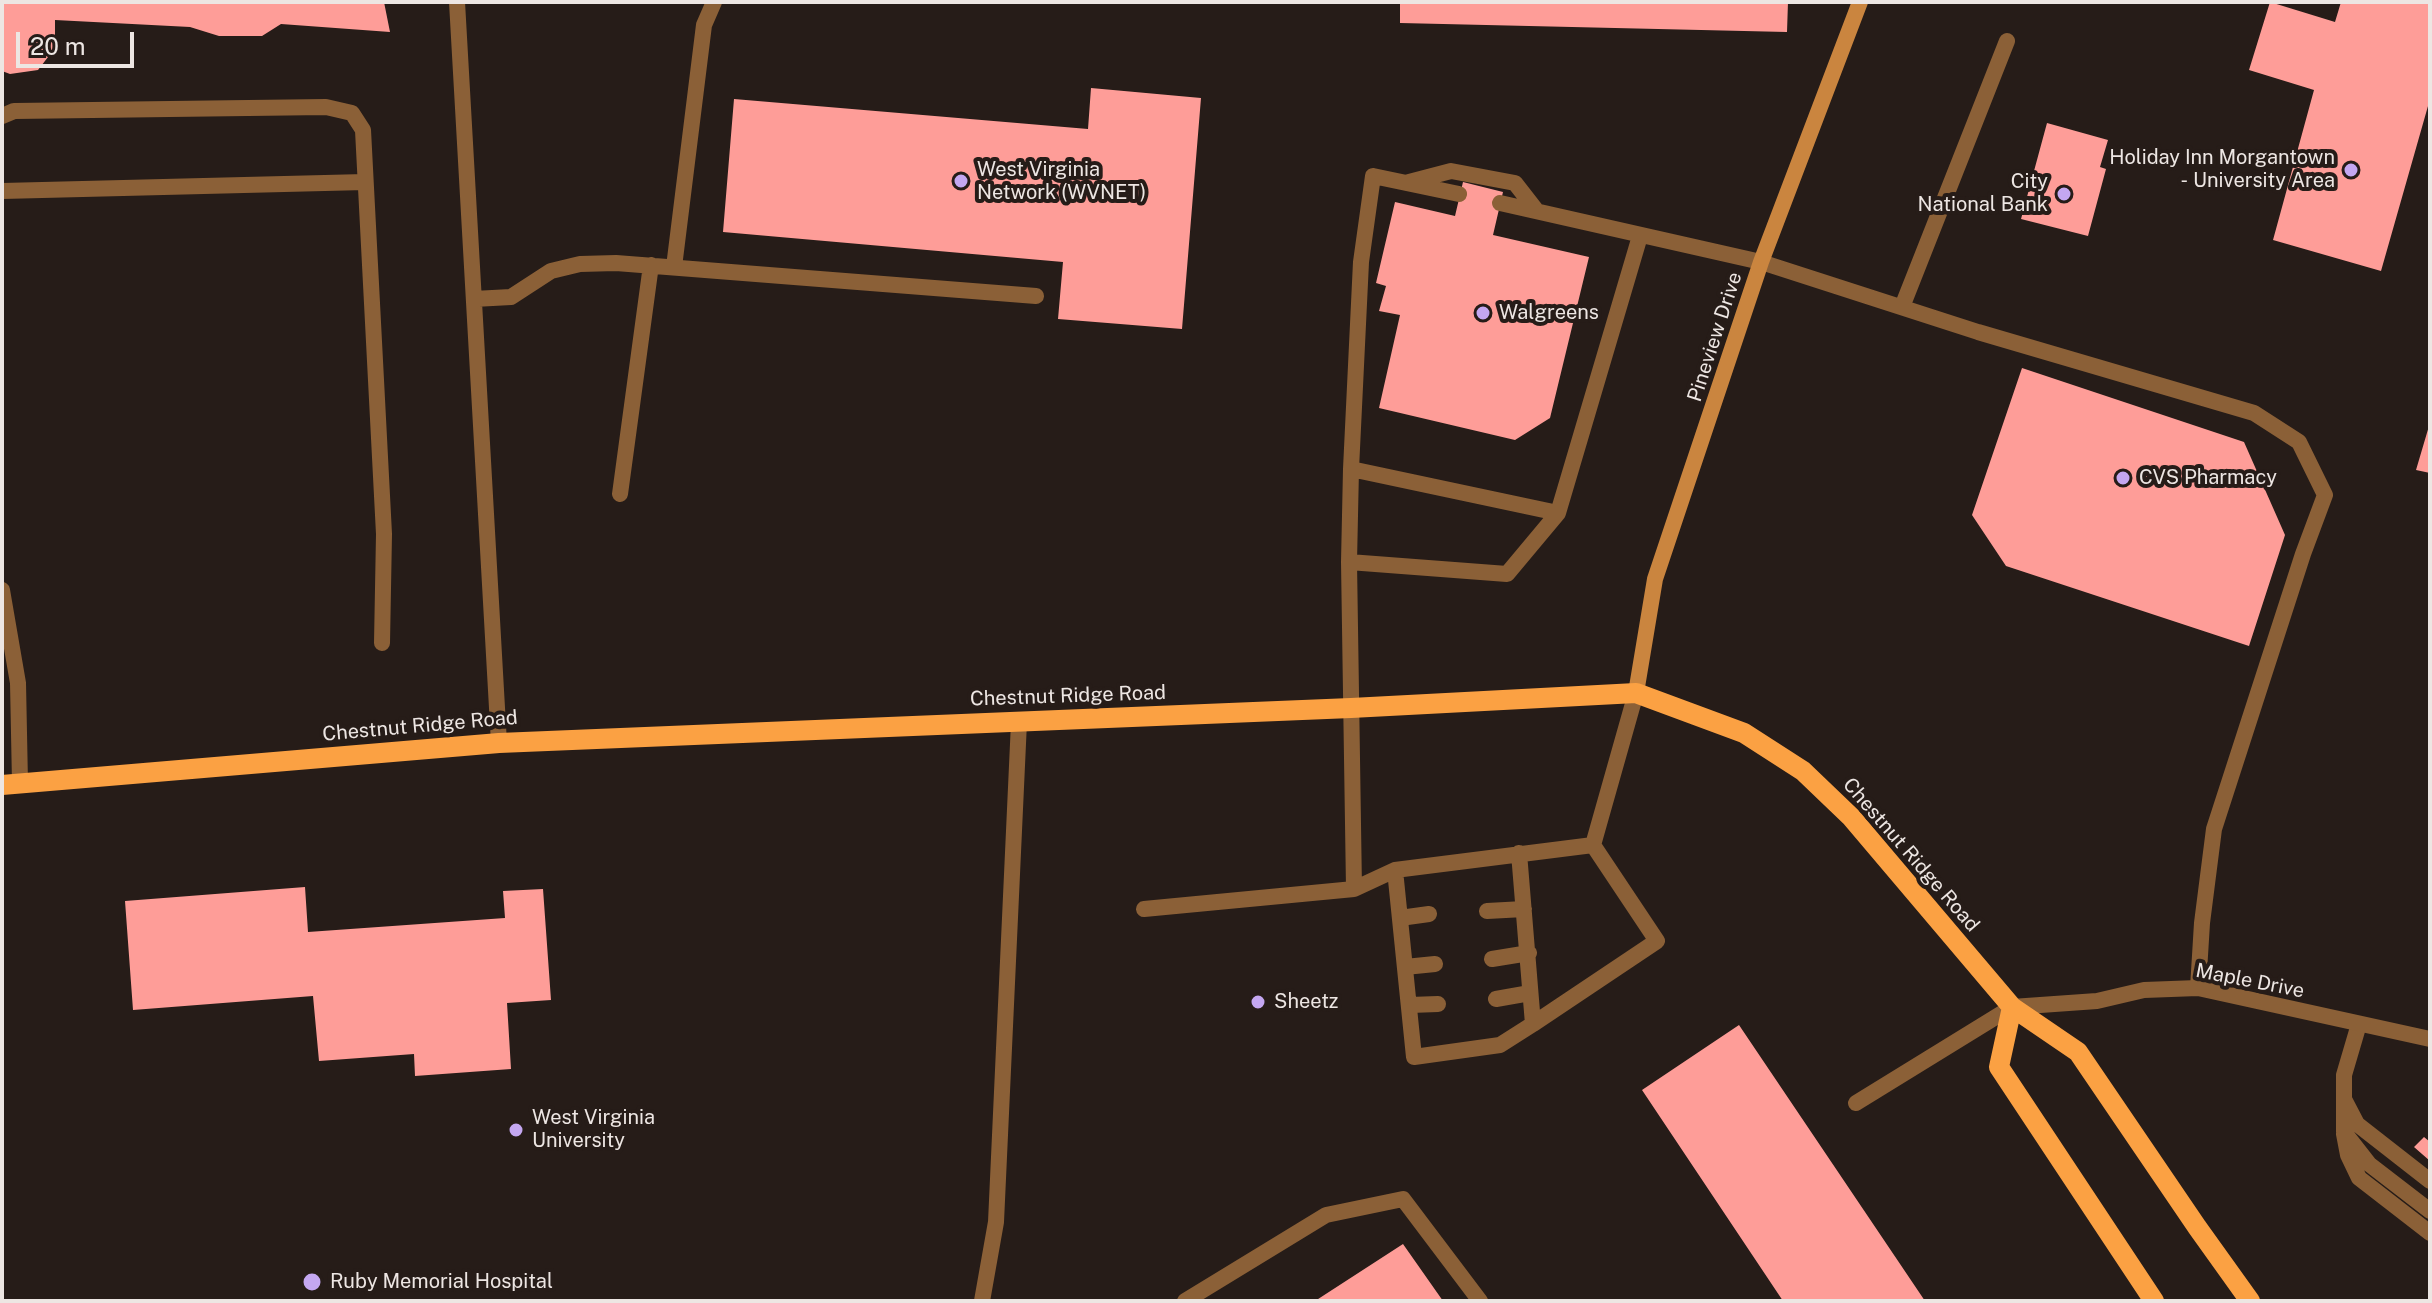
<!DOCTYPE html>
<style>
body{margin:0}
#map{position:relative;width:2432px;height:1303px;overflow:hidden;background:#261c18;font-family:"Public Sans",sans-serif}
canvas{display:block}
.frame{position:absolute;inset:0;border:4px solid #ede6e3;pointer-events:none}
.scale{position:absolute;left:16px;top:32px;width:118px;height:36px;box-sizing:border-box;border:4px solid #ede6e3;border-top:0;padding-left:10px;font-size:24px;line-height:28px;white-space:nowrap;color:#ede6e3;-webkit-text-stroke:6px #261c18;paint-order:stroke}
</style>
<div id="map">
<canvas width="2432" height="1303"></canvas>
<div class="frame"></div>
<div class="scale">20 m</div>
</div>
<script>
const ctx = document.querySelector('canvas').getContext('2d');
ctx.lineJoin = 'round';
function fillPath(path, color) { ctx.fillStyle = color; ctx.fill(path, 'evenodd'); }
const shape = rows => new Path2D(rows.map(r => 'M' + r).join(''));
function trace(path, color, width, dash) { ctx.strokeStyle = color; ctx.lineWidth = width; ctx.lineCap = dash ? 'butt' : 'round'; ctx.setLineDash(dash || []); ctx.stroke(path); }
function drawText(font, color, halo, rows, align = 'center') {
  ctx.font = font + ' "Public Sans",sans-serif'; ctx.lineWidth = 8; ctx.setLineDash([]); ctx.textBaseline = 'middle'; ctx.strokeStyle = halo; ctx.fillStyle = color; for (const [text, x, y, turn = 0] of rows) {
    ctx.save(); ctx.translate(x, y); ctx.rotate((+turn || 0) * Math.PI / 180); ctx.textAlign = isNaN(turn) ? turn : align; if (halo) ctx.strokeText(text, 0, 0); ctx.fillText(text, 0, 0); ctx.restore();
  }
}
fillPath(shape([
 [2,2,384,2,390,32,281,24,262,36,219,36,190,27,55,20,55,48,38,70,10,74,2,71],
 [1400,2,1788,2,1787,32,1400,23],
 [2270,2,2335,22,2341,2,2430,2,2430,99,2381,271,2273,240,2314,90,2249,70],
 [1091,88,1201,98,1182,329,1058,319,1063,262,723,232,734,99,1088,129],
 [2047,123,2108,140,2100,167,2106,169,2088,236,2021,219],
 [1463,182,1503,192,1493,235,1589,257,1550,418,1515,440,1379,408,1400,315,1379,311,1386,286,1376,283,1395,202,1455,216],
 [2022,368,2244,442,2285,535,2249,646,2006,566,1972,515],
 [2429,426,2430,426,2430,473,2416,470],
 [305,887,308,932,505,918,503,891,543,889,551,1000,507,1003,511,1069,415,1076,414,1054,319,1061,313,996,133,1010,125,901],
 [1739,1025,1925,1301,1783,1301,1642,1090],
 [2424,1137,2430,1142,2430,1161,2414,1147],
 [1403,1244,1443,1301,1315,1301]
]), '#fe9d98');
trace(shape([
 [457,2,499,743],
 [2,116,14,111,326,107,352,113,363,130,384,534,382,643],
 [1409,182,1451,171,1515,183,1536,210],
 [2,191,365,182],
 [1500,203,1761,262,1978,332,2254,413,2299,442,2325,495,2303,554,2214,829,2202,923,2198,988],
 [674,267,704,25,714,2],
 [474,299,511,297,551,271,580,264,616,263,1036,296],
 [1902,307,2007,41],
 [1351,469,1361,262,1373,176,1459,194],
 [620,494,651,265],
 [1558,513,1351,469,1349,562,1507,574,1558,513,1640,236],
 [1349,562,1354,889,1395,870,1593,845,1636,693],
 [2,590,18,683,20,783],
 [1395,870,1414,1057,1500,1045,1533,1024,1519,853],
 [1144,909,1354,889],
 [1487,911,1524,909],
 [1400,918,1429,914],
 [1492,959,1529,953],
 [1405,967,1435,964],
 [1496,999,1530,993],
 [1410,1005,1438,1004],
 [1533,1024,1657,941,1593,845],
 [2359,1024,2344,1075,2344,1132,2369,1164,2430,1211],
 [2345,1101,2357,1124,2430,1181],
 [1856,1103,2012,1007],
 [2344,1134,2348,1155,2359,1178,2430,1233],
 [982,1301,996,1222,1019,722],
 [1185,1301,1326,1215,1403,1199,1480,1301]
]), '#8b6037', 16);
trace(shape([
 [2012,1007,2097,1001,2144,990,2198,988,2430,1039]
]), '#8b6037', 16);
trace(shape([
 [1636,693,1655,579,1761,262,1860,2]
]), '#ca853f', 16);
trace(shape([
 [2,785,499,743,1351,708,1636,693,1744,733,1803,771,1851,817,2012,1007,2078,1052,2197,1227,2250,1301],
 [2012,1007,1999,1067,2154,1301]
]), '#fba143', 20);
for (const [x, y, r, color] of [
 [2351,170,8,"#c4a7f1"],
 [961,181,8,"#c4a7f1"],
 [2064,194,8,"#c4a7f1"],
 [1483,313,8,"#c4a7f1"],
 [2123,478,8,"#c4a7f1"],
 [1258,1002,8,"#c4a7f1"],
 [516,1130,8,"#c4a7f1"],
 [312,1282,10,"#c4a7f1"]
]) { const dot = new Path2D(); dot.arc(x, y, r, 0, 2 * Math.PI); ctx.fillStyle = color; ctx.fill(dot); trace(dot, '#261c18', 3); }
drawText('20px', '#ede6e3', '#261c18', [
 ["Holiday Inn Morgantown",2335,158,"right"],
 ["- University Area",2335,181,"right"],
 ["West Virginia",977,170],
 ["Network (WVNET)",977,193],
 ["City",2048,182,"right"],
 ["National Bank",2048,205,"right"],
 ["Walgreens",1499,313],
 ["CVS Pharmacy",2139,478],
 ["Sheetz",1274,1002],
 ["West Virginia",532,1118],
 ["University",532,1141],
 ["Ruby Memorial Hospital",330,1282]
], 'left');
drawText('20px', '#ede6e3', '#261c18', [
 ["Pineview Drive",1715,337,-72],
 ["Chestnut Ridge Road",1068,696,-2],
 ["Chestnut Ridge Road",420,726,-5],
 ["Chestnut Ridge Road",1911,855,49],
 ["Maple Drive",2250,981,11]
]);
</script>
